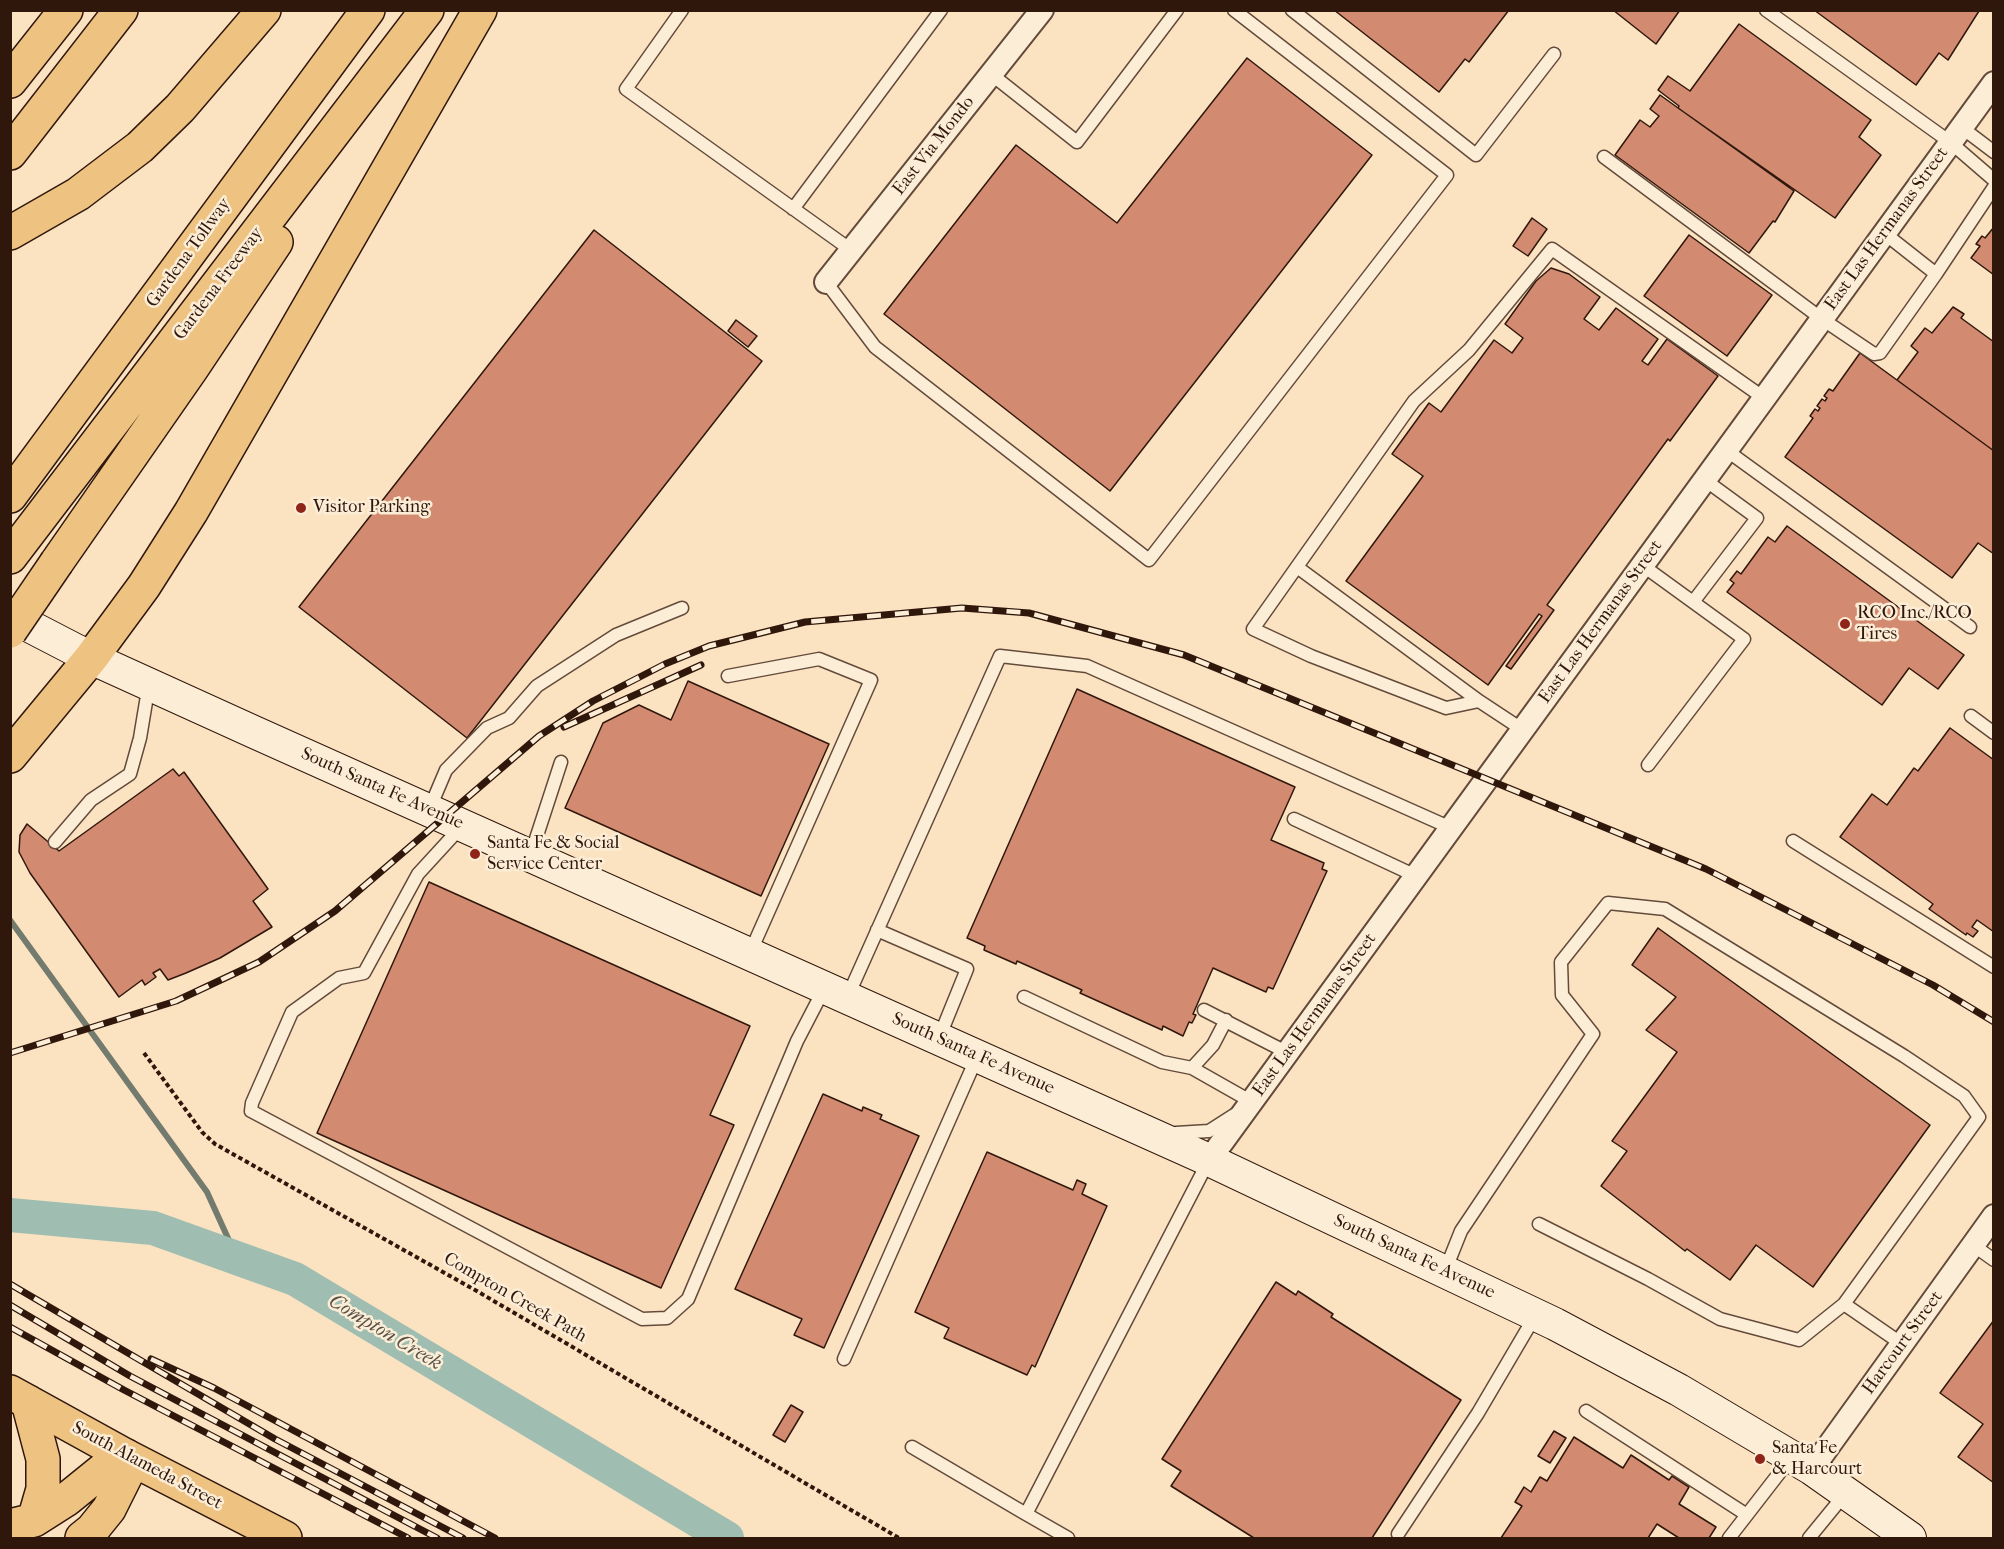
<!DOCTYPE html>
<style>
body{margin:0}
#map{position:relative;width:2004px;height:1549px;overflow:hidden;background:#fbe3c2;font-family:"IM FELL French Canon",serif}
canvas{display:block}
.frame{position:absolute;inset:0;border:12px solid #30170c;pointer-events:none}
</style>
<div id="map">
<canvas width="2004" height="1549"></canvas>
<div class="frame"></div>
</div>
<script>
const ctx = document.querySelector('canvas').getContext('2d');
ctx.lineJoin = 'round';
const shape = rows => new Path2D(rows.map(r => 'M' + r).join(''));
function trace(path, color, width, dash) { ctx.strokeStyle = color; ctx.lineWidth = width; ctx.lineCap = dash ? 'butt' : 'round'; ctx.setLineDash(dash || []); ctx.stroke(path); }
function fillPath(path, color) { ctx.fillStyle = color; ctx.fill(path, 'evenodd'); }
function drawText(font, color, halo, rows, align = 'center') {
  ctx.font = font + ' "IM FELL French Canon",serif'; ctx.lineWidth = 5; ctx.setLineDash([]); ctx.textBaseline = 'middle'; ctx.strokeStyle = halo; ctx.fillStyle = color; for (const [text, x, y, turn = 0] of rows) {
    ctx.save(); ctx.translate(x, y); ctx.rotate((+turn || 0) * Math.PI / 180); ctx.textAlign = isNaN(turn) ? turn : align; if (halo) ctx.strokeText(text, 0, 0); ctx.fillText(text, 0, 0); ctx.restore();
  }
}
trace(shape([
 [10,920,207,1192,237,1258]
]), '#737b6f', 6);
trace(shape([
 [10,1215,153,1228,295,1279,727,1538]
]), '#9fbeb1', 34);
const building = shape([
 [1334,10,1509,10,1469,62,1465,59,1439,92,1334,10],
 [1613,10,1680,10,1656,44,1613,10],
 [1814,10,1979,10,1979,11,1948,60,1939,53,1916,85,1814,10],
 [1739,24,1871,120,1859,137,1881,155,1835,218,1678,108,1679,106,1658,90,1668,76,1690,91,1739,24],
 [1247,58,1372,155,1110,491,884,314,1016,145,1117,223,1247,58],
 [1660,95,1794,191,1775,222,1773,221,1749,253,1615,155,1640,120,1650,127,1659,116,1650,109,1660,95],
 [1532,218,1547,229,1528,256,1513,246,1532,218],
 [1994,227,1994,275,1971,258,1980,246,1976,244,1982,236,1985,238,1994,227],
 [594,230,762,361,467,738,299,607,594,230],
 [1689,235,1772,295,1727,356,1644,296,1689,235],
 [1551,268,1569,274,1600,297,1584,319,1599,330,1616,308,1658,339,1642,361,1648,365,1667,339,1718,376,1670,441,1668,439,1547,605,1554,610,1511,669,1506,666,1542,616,1539,614,1488,685,1346,581,1423,476,1392,454,1429,403,1441,412,1494,340,1512,353,1523,338,1505,324,1536,281,1551,268],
 [1953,307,1964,314,1961,318,1994,342,1994,451,1897,380,1918,352,1911,346,1925,328,1932,333,1953,307],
 [736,320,757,336,748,347,728,331,736,320],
 [1860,353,1994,451,1994,554,1978,543,1952,578,1785,457,1813,418,1810,416,1815,409,1818,411,1820,408,1817,406,1822,399,1825,401,1827,398,1824,396,1829,389,1833,391,1860,353],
 [1787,526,1964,655,1938,689,1909,668,1882,705,1727,592,1734,583,1730,580,1737,571,1741,574,1768,537,1775,542,1787,526],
 [688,681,829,744,761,896,565,808,603,723,639,705,671,720,688,681],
 [1077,689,1295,787,1271,840,1324,863,1322,869,1327,871,1273,989,1268,987,1266,992,1213,968,1193,1014,1196,1015,1192,1023,1189,1022,1183,1036,1163,1026,1162,1030,1080,993,1082,990,1017,961,1016,964,984,950,985,946,967,938,1077,689],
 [1950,728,1994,760,1994,932,1977,920,1972,927,1978,931,1973,937,1967,933,1966,935,1929,909,1933,904,1840,837,1872,794,1887,805,1914,768,1918,771,1950,728],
 [173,769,179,776,184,772,268,889,253,901,272,927,220,958,186,973,168,980,160,969,153,973,156,977,145,985,142,980,119,997,30,873,19,852,20,835,27,824,59,851,173,769],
 [429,882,750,1026,710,1115,734,1125,661,1288,317,1133,429,882],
 [1658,928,1930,1125,1813,1287,1756,1245,1730,1280,1687,1249,1685,1251,1601,1186,1627,1151,1612,1141,1677,1052,1646,1030,1676,997,1632,965,1658,928],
 [823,1094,862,1111,863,1107,882,1115,880,1119,919,1136,824,1348,794,1335,802,1319,735,1289,823,1094],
 [987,1152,1073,1190,1077,1180,1086,1184,1082,1194,1107,1206,1035,1367,1032,1365,1027,1375,944,1338,949,1328,915,1312,987,1152],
 [1276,1282,1296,1295,1298,1291,1333,1314,1331,1317,1461,1400,1372,1538,1254,1538,1171,1486,1181,1471,1162,1459,1276,1282],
 [1994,1320,1994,1483,1958,1457,1983,1424,1940,1393,1994,1320],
 [791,1405,803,1412,785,1442,773,1435,791,1405],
 [1554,1431,1566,1438,1550,1463,1538,1456,1554,1431],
 [1574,1437,1623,1468,1631,1455,1669,1480,1672,1476,1689,1487,1679,1504,1716,1527,1709,1538,1679,1538,1657,1524,1648,1538,1501,1538,1522,1506,1515,1502,1524,1487,1531,1492,1540,1477,1547,1481,1574,1437]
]);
fillPath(building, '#d28a71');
trace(building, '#30170c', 1.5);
const service = shape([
 [682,10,626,89,851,250],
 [1292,10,1476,155,1554,54],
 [1766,10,1950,142,1994,180],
 [991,74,1077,142,1177,10],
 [1961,127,1994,152],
 [1604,157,1822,319,1874,354,1880,353,1936,274,1884,233],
 [793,209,941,10],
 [1936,274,1994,187],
 [826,282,875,347,1149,560,1447,175,1234,10],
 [1726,450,1970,627],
 [1642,565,1693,602,1757,518,1705,480],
 [1297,567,1479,701],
 [728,676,819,659,871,680,750,953],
 [1971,716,1994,733],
 [1523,730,1479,701,1446,708,1311,656,1253,629,1414,401,1469,350,1552,249,1764,398],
 [1648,765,1744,639,1693,602],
 [429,810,446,770,487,728,509,718,537,686,616,635,682,608],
 [1294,819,1416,876],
 [462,826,418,874,364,973,339,978,292,1012,252,1103,251,1111,642,1319,667,1318,688,1299,797,1041,824,989],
 [1793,841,1994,967],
 [55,842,91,800,130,774,140,738,149,684],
 [531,854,561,762],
 [877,930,967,969,939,1038],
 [1024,997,1162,1062,1192,1068,1213,1045,1226,1020],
 [847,998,1000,656,1087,666,1451,828],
 [1204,1010,1288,1053],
 [1192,1068,1252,1102],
 [1176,1133,1209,1131,1234,1115],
 [1973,1245,1994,1260],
 [1445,1271,1461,1231,1593,1034,1562,995,1561,962,1608,903,1665,909,1904,1056,1964,1096,1979,1117,1844,1304,1799,1340,1720,1319,1648,1279,1539,1224],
 [1844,1304,1902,1344],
 [844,1359,977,1057],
 [1586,1411,1747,1515],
 [912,1447,1026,1514],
 [1398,1534,1478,1413,1535,1316],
 [1068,1538,1026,1514,1208,1162],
 [1729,1538,1791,1458],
 [1809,1538,1845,1494]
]);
const minor = shape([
 [826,282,1042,10],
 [1209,1160,1994,83],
 [1812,1469,1994,1216]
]);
const secondary = shape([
 [10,616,91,658,254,732,1209,1160,1555,1324,1679,1390,1812,1469,1910,1538]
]);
const primary = shape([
 [10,81,66,10],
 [10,153,121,10],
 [10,1392,126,1456,285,1538]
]);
const motorway = shape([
 [10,233,78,194,140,147,180,108,264,10],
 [10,496,368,10],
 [10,557,427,10],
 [57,562,192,368,276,242],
 [10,756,91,658,144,586,191,512,480,10],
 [28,1402,43,1459,43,1489,34,1520],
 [10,1526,34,1520,67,1499,109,1465,126,1456,127,1473,109,1509,92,1530,82,1538]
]);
trace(service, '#634a3a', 15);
trace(minor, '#634a3a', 26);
trace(secondary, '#30170c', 34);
trace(primary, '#30170c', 36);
trace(motorway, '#30170c', 36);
trace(shape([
 [144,1053,202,1132,215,1144,475,1290,899,1538]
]), '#30170c', 4, [4.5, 3]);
trace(service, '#fcedd7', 12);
trace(minor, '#fcedd7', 22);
trace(secondary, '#fcedd7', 32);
trace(primary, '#eec281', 33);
trace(motorway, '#eec281', 33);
const rail = shape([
 [564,727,701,665],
 [10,1053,176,1001,259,962,335,911,539,736,593,701,665,664,709,646,805,622,962,608,1029,613,1184,655,1706,869,1933,985,1994,1022],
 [10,1284,275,1439,463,1538],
 [10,1305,130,1376,437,1538],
 [10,1327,124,1390,408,1538],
 [151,1359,214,1388,495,1538]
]);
trace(rail, '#30170c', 7);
trace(rail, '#fcedd7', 4.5, [14]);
const motorwayBridge = shape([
 [10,631,57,562]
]);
trace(motorwayBridge, '#30170c', 36, []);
trace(motorwayBridge, '#eec281', 33);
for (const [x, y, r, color] of [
 [301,508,6,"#8f2418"],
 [1845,624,6,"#8f2418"],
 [475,854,6,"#8f2418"],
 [1760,1459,6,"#8f2418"]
]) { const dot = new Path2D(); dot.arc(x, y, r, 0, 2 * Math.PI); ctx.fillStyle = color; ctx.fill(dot); trace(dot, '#fcedd7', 2); }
drawText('18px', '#30170c', '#fcedd7', [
 ["East Via Mondo",934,146,-52],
 ["East Las Hermanas Street",1887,229,-54],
 ["Gardena Tollway",189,253,-54],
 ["Gardena Freeway",219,284,-53],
 ["East Las Hermanas Street",1601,622,-54],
 ["South Santa Fe Avenue",382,789,24],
 ["East Las Hermanas Street",1315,1015,-54],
 ["South Santa Fe Avenue",973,1054,24],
 ["South Santa Fe Avenue",1414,1257,25],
 ["Compton Creek Path",515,1298,30],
 ["Harcourt Street",1903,1343,-54],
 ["South Alameda Street",147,1466,28]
]);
drawText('18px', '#30170c', '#fcedd7', [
 ["Visitor Parking",313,508],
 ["RCO Inc./RCO",1857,614],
 ["Tires",1857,635],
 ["Santa Fe & Social",487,844],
 ["Service Center",487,865],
 ["Santa Fe",1772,1449],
 ["& Harcourt",1772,1470]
], 'left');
drawText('italic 20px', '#575146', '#fcedd7', [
 ["Compton Creek",385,1333,31]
]);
</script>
